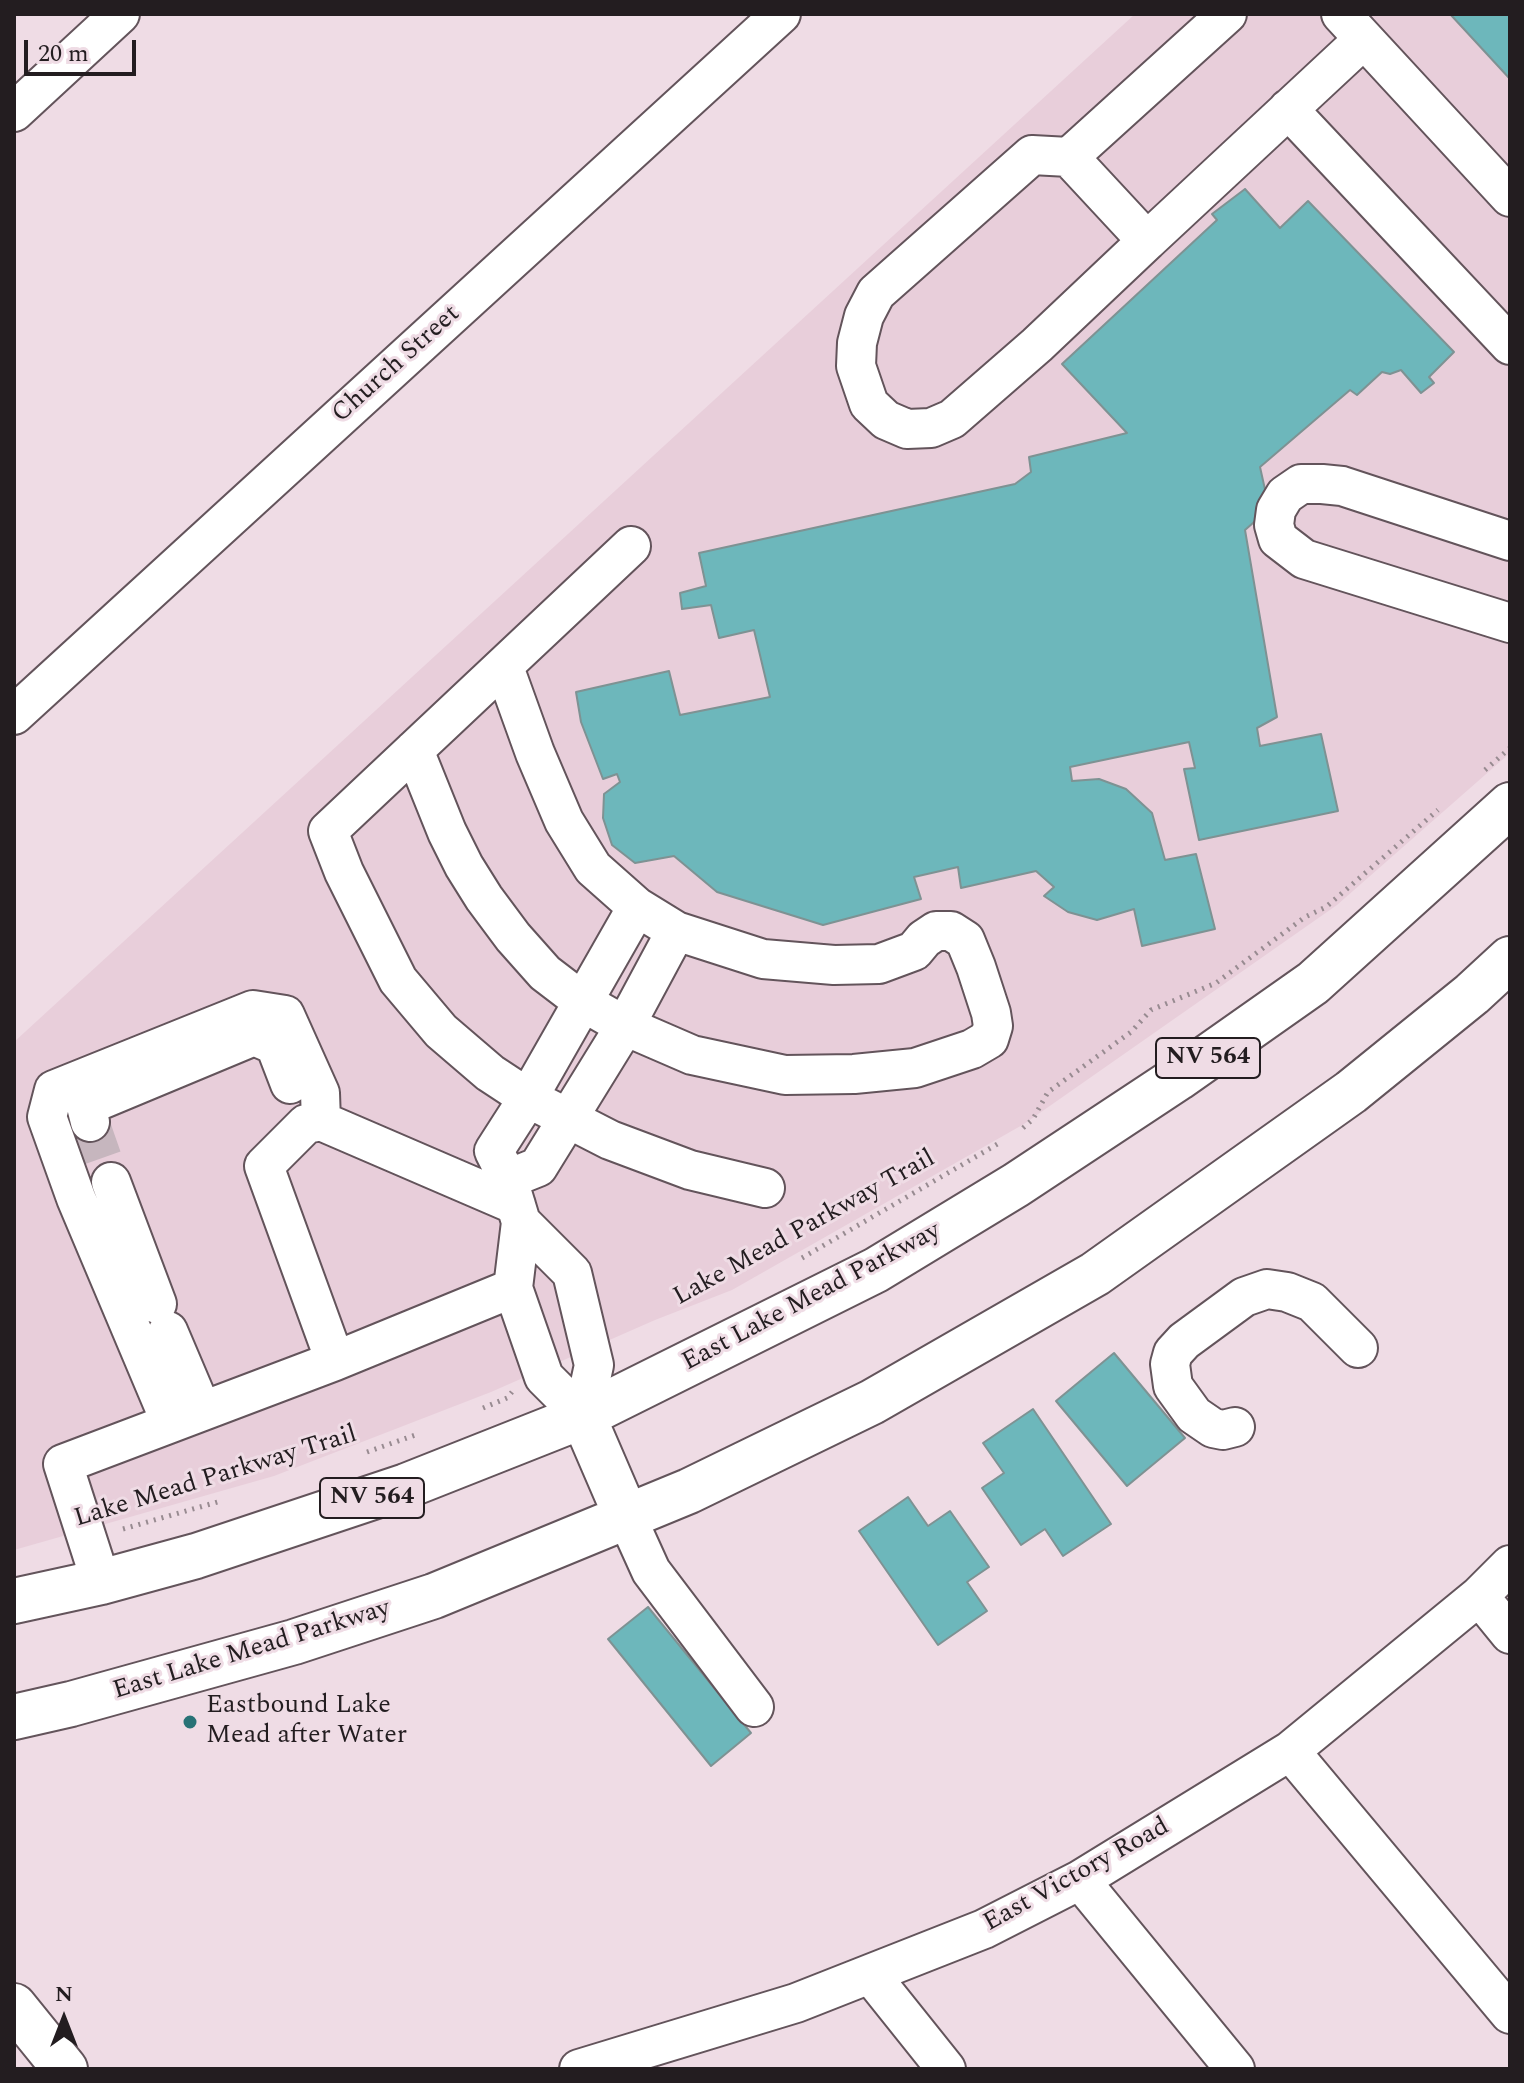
<!DOCTYPE html>
<style>
body{margin:0}
#map{position:relative;width:1524px;height:2083px;overflow:hidden;background:#efdce5;font-family:Spectral,serif}
canvas{display:block}
.frame{position:absolute;inset:0;border:16px solid #231d20;pointer-events:none}
.north{position:absolute;left:24px;top:1979px;width:80px;height:80px;-webkit-text-stroke:6px #efdce5;paint-order:stroke;rotate:0deg;font-size:22px;font-weight:700;line-height:32px;text-align:center;color:#231d20}
.north::after{content:'';display:block;margin:auto;width:28px;height:36px;background:#231d20;clip-path:polygon(50% 0,100% 100%,50% 72%,0 100%)}
.scale{position:absolute;left:24px;top:40px;width:112px;height:36px;box-sizing:border-box;border:4px solid #231d20;border-top:0;padding-left:10px;font-size:24px;line-height:28px;white-space:nowrap;color:#231d20;-webkit-text-stroke:6px #efdce5;paint-order:stroke}
</style>
<div id="map">
<canvas width="1524" height="2083"></canvas>
<div class="frame"></div>
<div class="north">N</div>
<div class="scale">20 m</div>
</div>
<script>
const ctx = document.querySelector('canvas').getContext('2d');
ctx.lineJoin = 'round';
function fillPath(path, color) { ctx.fillStyle = color; ctx.fill(path, 'evenodd'); }
const shape = rows => new Path2D(rows.map(r => 'M' + r).join(''));
function trace(path, color, width, dash) { ctx.strokeStyle = color; ctx.lineWidth = width; ctx.lineCap = dash ? 'butt' : 'round'; ctx.setLineDash(dash || []); ctx.stroke(path); }
function drawText(font, color, halo, rows, align = 'center') {
  ctx.font = font + ' Spectral,serif'; ctx.lineWidth = 6; ctx.setLineDash([]); ctx.textBaseline = 'middle'; ctx.strokeStyle = halo; ctx.fillStyle = color; for (const [text, x, y, turn = 0] of rows) {
    ctx.save(); ctx.translate(x, y); ctx.rotate((+turn || 0) * Math.PI / 180); ctx.textAlign = isNaN(turn) ? turn : align; if (halo) ctx.strokeText(text, 0, 0); ctx.fillText(text, 0, 0); ctx.restore();
  }
}
fillPath(shape([
 [1135,14,1510,14,1510,753,1337,905,1024,1124,732,1290,655,1320,491,1392,274,1476,14,1550,14,1042]
]), '#e8ceda');
const building = shape([
 [1450,14,1510,14,1510,79,1450,14],
 [1245,189,1280,228,1308,201,1454,352,1429,377,1434,383,1421,393,1401,370,1390,374,1382,372,1357,395,1350,390,1260,467,1266,494,1262,515,1245,530,1277,717,1257,728,1260,746,1321,734,1338,811,1199,840,1184,769,1195,768,1189,742,1070,767,1072,781,1099,779,1126,789,1152,813,1165,860,1196,854,1215,929,1142,946,1134,909,1097,920,1068,912,1044,896,1054,887,1036,871,961,888,958,867,914,877,921,899,823,925,717,892,674,856,635,863,612,845,603,818,604,794,620,782,617,774,603,779,581,722,576,692,669,671,680,715,770,697,754,630,719,638,711,605,682,609,680,593,706,586,699,553,1015,484,1031,472,1029,457,1127,433,1062,364,1217,220,1212,214,1245,189],
 [1114,1353,1185,1438,1127,1486,1056,1401,1114,1353],
 [1033,1409,1111,1524,1063,1556,1045,1529,1021,1545,982,1488,1004,1473,983,1443,1033,1409],
 [908,1497,928,1526,950,1511,989,1567,967,1582,987,1611,938,1645,859,1531,908,1497],
 [648,1607,751,1733,711,1766,608,1639,648,1607]
]);
fillPath(building, '#6db7bb');
trace(building, '#7e9293', 2);
trace(shape([
 [90,1122,111,1182]
]), '#c6b6be', 38, [38, 19]);
const minor = shape([
 [1227,14,1069,157,1147,241,1364,39],
 [1341,14,1510,197],
 [1288,109,1510,345],
 [14,112,120,14],
 [1069,157,1032,155,876,293,864,316,857,343,856,366,869,404,886,420,907,429,931,428,952,419,1037,345,1147,241],
 [1510,541,1342,486,1322,484,1301,484,1285,495,1276,510,1274,525,1278,539,1304,559,1510,623],
 [631,546,328,831,344,872,398,980,441,1031,490,1073,528,1098,610,1140,690,1170,765,1188],
 [14,715,781,14],
 [414,750,447,832,464,866,484,898,513,937,545,973,583,1002,625,1026,692,1055,785,1075,854,1074,915,1068,972,1049,989,1039,993,1026,991,1013,976,967,965,940,951,931,936,931,924,939,914,951,879,964,834,965,763,959,676,931,637,907,593,868,564,821,535,753,504,667],
 [90,1122,86,1106,254,1036,275,1045,290,1084],
 [508,1179,538,1167,625,1026,676,931],
 [111,1182,157,1304],
 [521,1222,572,1273,594,1365,583,1416],
 [168,1331,202,1411],
 [335,1361,264,1166,306,1124,321,1121,516,1205],
 [583,1416,544,1377,513,1288,521,1222,508,1179,494,1151,528,1098,637,907],
 [171,1423,76,1198,47,1117,54,1090,253,1010,285,1015,320,1093,321,1121],
 [1235,1427,1223,1430,1213,1428,1194,1415,1173,1386,1170,1364,1173,1353,1184,1341,1244,1297,1267,1289,1287,1292,1312,1302,1358,1348],
 [627,1518,651,1571,754,1707],
 [101,1582,63,1464,335,1361,513,1288],
 [1479,1596,1510,1634],
 [1290,1751,1510,2014],
 [1080,1880,1235,2069],
 [870,1974,946,2069],
 [579,2069,796,2003,984,1929,1080,1880,1290,1751,1479,1596,1510,1565]
]);
const major = shape([
 [583,1416,627,1518],
 [14,1601,101,1582,196,1556,406,1486,583,1416,876,1270,1016,1185,1178,1078,1313,983,1510,805],
 [14,1717,71,1704,294,1642,434,1596,689,1491,872,1402,1095,1274,1351,1092,1472,994,1510,959],
 [14,2006,65,2069]
]);
trace(minor, '#63545b', 42);
trace(major, '#63545b', 48);
trace(shape([
 [1485,770,1510,748],
 [1023,1128,1033,1119,1048,1092,1131,1032,1151,1010,1216,983,1305,917,1326,907,1438,810],
 [802,1258,1001,1142],
 [483,1408,507,1398,512,1392],
 [367,1452,418,1434],
 [123,1529,221,1501]
]), '#988b91', 5, [2, 6]);
trace(minor, '#fff', 38);
trace(major, '#fff', 44);
for (const [x, y, r, color] of [
 [190,1722,8,"#287276"]
]) { const dot = new Path2D(); dot.arc(x, y, r, 0, 2 * Math.PI); ctx.fillStyle = color; ctx.fill(dot); trace(dot, '#efdce5', 3); }
for (const [x, y, w] of [
 [1208,1058,104],
 [372,1498,104]
]) { const box = new Path2D(); box.roundRect(x - w / 2, y - 20, w, 40, 6); ctx.fillStyle = '#efdce5'; ctx.fill(box); trace(box, '#231d20', 2); }
drawText('bold 24px', '#231d20', null, [
 ["NV 564",1208,1058],
 ["NV 564",372,1498]
]);
drawText('26px', '#231d20', '#efdce5', [
 ["Church Street",397,365,-42],
 ["Lake Mead Parkway Trail",805,1229,-29],
 ["East Lake Mead Parkway",812,1298,-28],
 ["Lake Mead Parkway Trail",216,1478,-17],
 ["East Lake Mead Parkway",252,1651,-17],
 ["East Victory Road",1077,1876,-29]
]);
drawText('26px', '#231d20', '#efdce5', [
 ["Eastbound Lake",206,1707],
 ["Mead after Water",206,1737]
], 'left');
</script>
